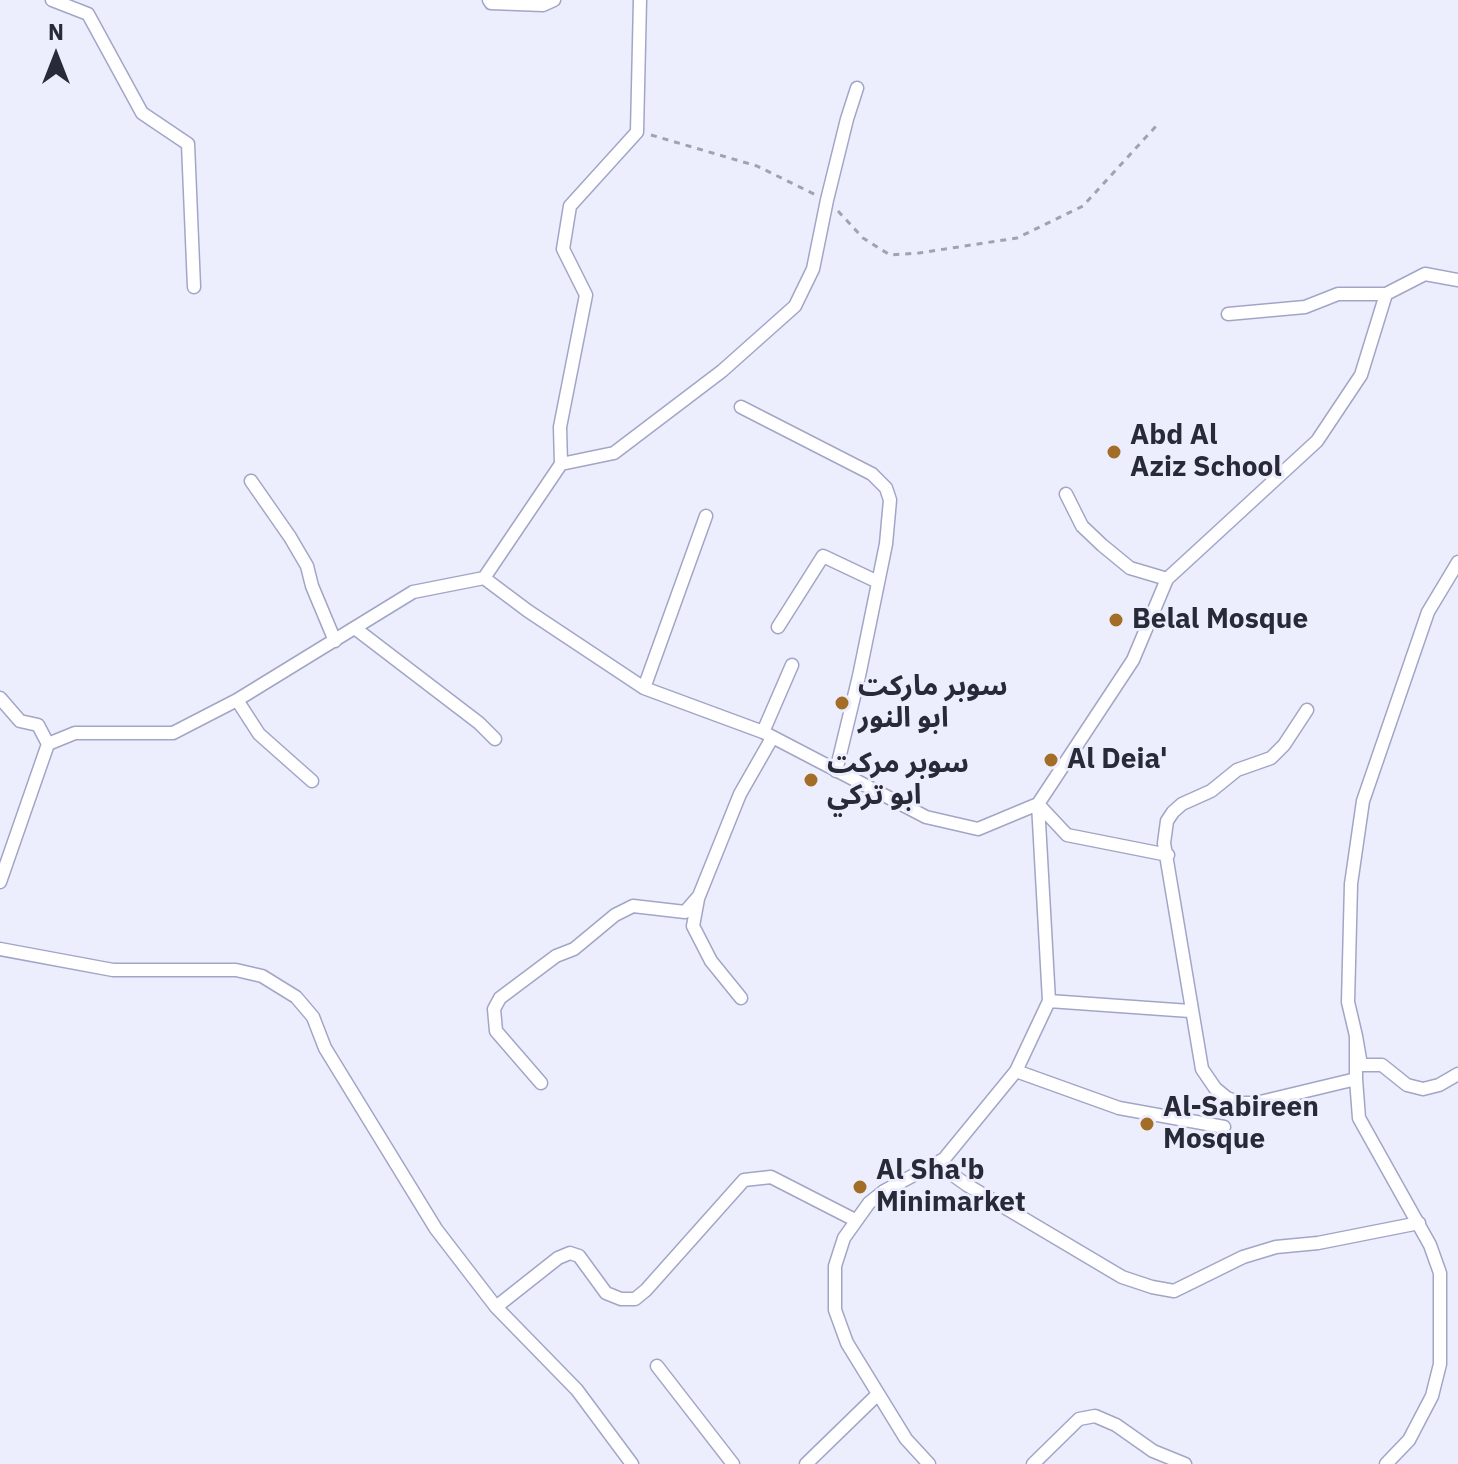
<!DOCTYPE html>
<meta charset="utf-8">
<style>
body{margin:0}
#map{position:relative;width:1458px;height:1464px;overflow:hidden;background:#eceefd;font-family:"IBM Plex Sans",sans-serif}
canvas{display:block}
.north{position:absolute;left:16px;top:16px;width:80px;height:80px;-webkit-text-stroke:6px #eceefd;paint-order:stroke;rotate:0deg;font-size:22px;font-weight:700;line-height:32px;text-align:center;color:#282a38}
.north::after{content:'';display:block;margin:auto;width:28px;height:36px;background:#282a38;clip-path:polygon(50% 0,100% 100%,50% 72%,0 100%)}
</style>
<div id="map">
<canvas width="1458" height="1464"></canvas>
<div class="north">N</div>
</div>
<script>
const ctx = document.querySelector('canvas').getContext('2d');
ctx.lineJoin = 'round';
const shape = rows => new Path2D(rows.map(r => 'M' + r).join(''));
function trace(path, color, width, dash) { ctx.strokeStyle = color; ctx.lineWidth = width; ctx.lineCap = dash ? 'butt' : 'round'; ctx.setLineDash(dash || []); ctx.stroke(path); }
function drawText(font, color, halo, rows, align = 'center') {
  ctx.font = font + ' "IBM Plex Sans","Noto Sans Arabic",sans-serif'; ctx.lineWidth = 6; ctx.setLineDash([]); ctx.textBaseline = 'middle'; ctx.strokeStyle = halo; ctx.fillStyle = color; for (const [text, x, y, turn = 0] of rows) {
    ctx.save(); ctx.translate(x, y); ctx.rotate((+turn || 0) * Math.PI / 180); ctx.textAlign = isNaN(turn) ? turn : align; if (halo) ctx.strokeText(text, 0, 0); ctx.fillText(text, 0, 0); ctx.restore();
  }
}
const minor = shape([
 [52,0,88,14,142,113,188,144,194,287],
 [489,0,491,3,543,5,554,0],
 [1228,314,1305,307,1338,294,1386,294],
 [741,407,872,474,886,488,890,500,886,544,859,676,836,771],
 [561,464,560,427,586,295,563,249,570,206,637,132,640,0],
 [251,481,290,537,307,566,312,586,335,641],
 [1066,494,1082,526,1102,545,1130,568,1167,579],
 [484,578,561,464,614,453,722,371,795,306,813,269,827,200,847,119,857,88],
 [778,627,823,556,878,582],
 [356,629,479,723,495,739],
 [644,688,706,516],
 [0,698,20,721,38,725,48,744],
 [237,700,259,734,312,781],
 [1307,710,1284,745,1271,758,1237,770,1211,791,1182,804,1173,812,1167,821,1164,843,1202,1069,1215,1088,1227,1098,1241,1103,1256,1103,1356,1079,1356,1036,1361,1065,1382,1065,1407,1085,1423,1089,1439,1085,1458,1074],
 [763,732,792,665],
 [0,882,48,744,75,733,173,733,237,700,413,592,484,578,528,611,644,688,763,732,926,817,978,829,1038,804,1067,835,1168,855],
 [698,899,693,926,711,961,741,998],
 [0,949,113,970,236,970,262,976,296,997,313,1017,325,1048,436,1229,496,1307,577,1390,632,1464],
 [1049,1001,1190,1011],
 [1356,1036,1348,1002,1351,884,1363,801,1428,612,1458,562],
 [1016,1071,1119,1108,1224,1127],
 [1356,1079,1359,1118,1430,1245,1440,1273,1440,1364,1432,1396,1409,1440,1386,1464],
 [541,1083,496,1031,494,1009,500,998,556,956,574,949,615,915,633,906,685,912,699,896,740,794,772,738],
 [936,1163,967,1185,1122,1277,1152,1287,1174,1291,1243,1257,1276,1247,1318,1243,1419,1223],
 [496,1307,558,1258,570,1253,579,1256,606,1293,621,1299,635,1299,646,1290,744,1180,771,1177,855,1220],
 [657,1366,733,1464],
 [806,1464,878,1394],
 [929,1464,906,1439,847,1343,835,1310,835,1266,844,1238,869,1203,884,1191,944,1159,1016,1071,1049,1001,1038,804,1133,660,1167,579,1317,441,1361,375,1386,294,1425,274,1458,280],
 [1033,1464,1079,1419,1095,1416,1116,1425,1153,1451,1185,1464]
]);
trace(minor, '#a1a6c7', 15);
trace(shape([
 [651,135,757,166,816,195],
 [838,211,863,238,890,255,919,253,1017,238,1083,206,1157,125]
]), '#a0a2b1', 3, [6, 6]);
trace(minor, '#fff', 12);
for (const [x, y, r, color] of [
 [1114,452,8,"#a36d28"],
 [1116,620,8,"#a36d28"],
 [842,703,8,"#a36d28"],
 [1051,760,8,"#a36d28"],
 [811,780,8,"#a36d28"],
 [1147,1124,8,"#a36d28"],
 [860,1187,8,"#a36d28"]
]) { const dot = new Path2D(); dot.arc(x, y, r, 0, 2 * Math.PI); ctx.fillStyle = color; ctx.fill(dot); trace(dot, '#eceefd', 3); }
drawText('bold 28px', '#282a38', '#eceefd', [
 ["Abd Al",1130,436],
 ["Aziz School",1130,468],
 ["Belal Mosque",1132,620],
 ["سوبر ماركت",858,687],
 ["ابو النور",858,719],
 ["Al Deia'",1067,760],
 ["سوبر مركت",827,764],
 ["ابو تركي",827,796],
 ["Al-Sabireen",1163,1108],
 ["Mosque",1163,1140],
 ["Al Sha'b",876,1171],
 ["Minimarket",876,1203]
], 'left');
</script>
